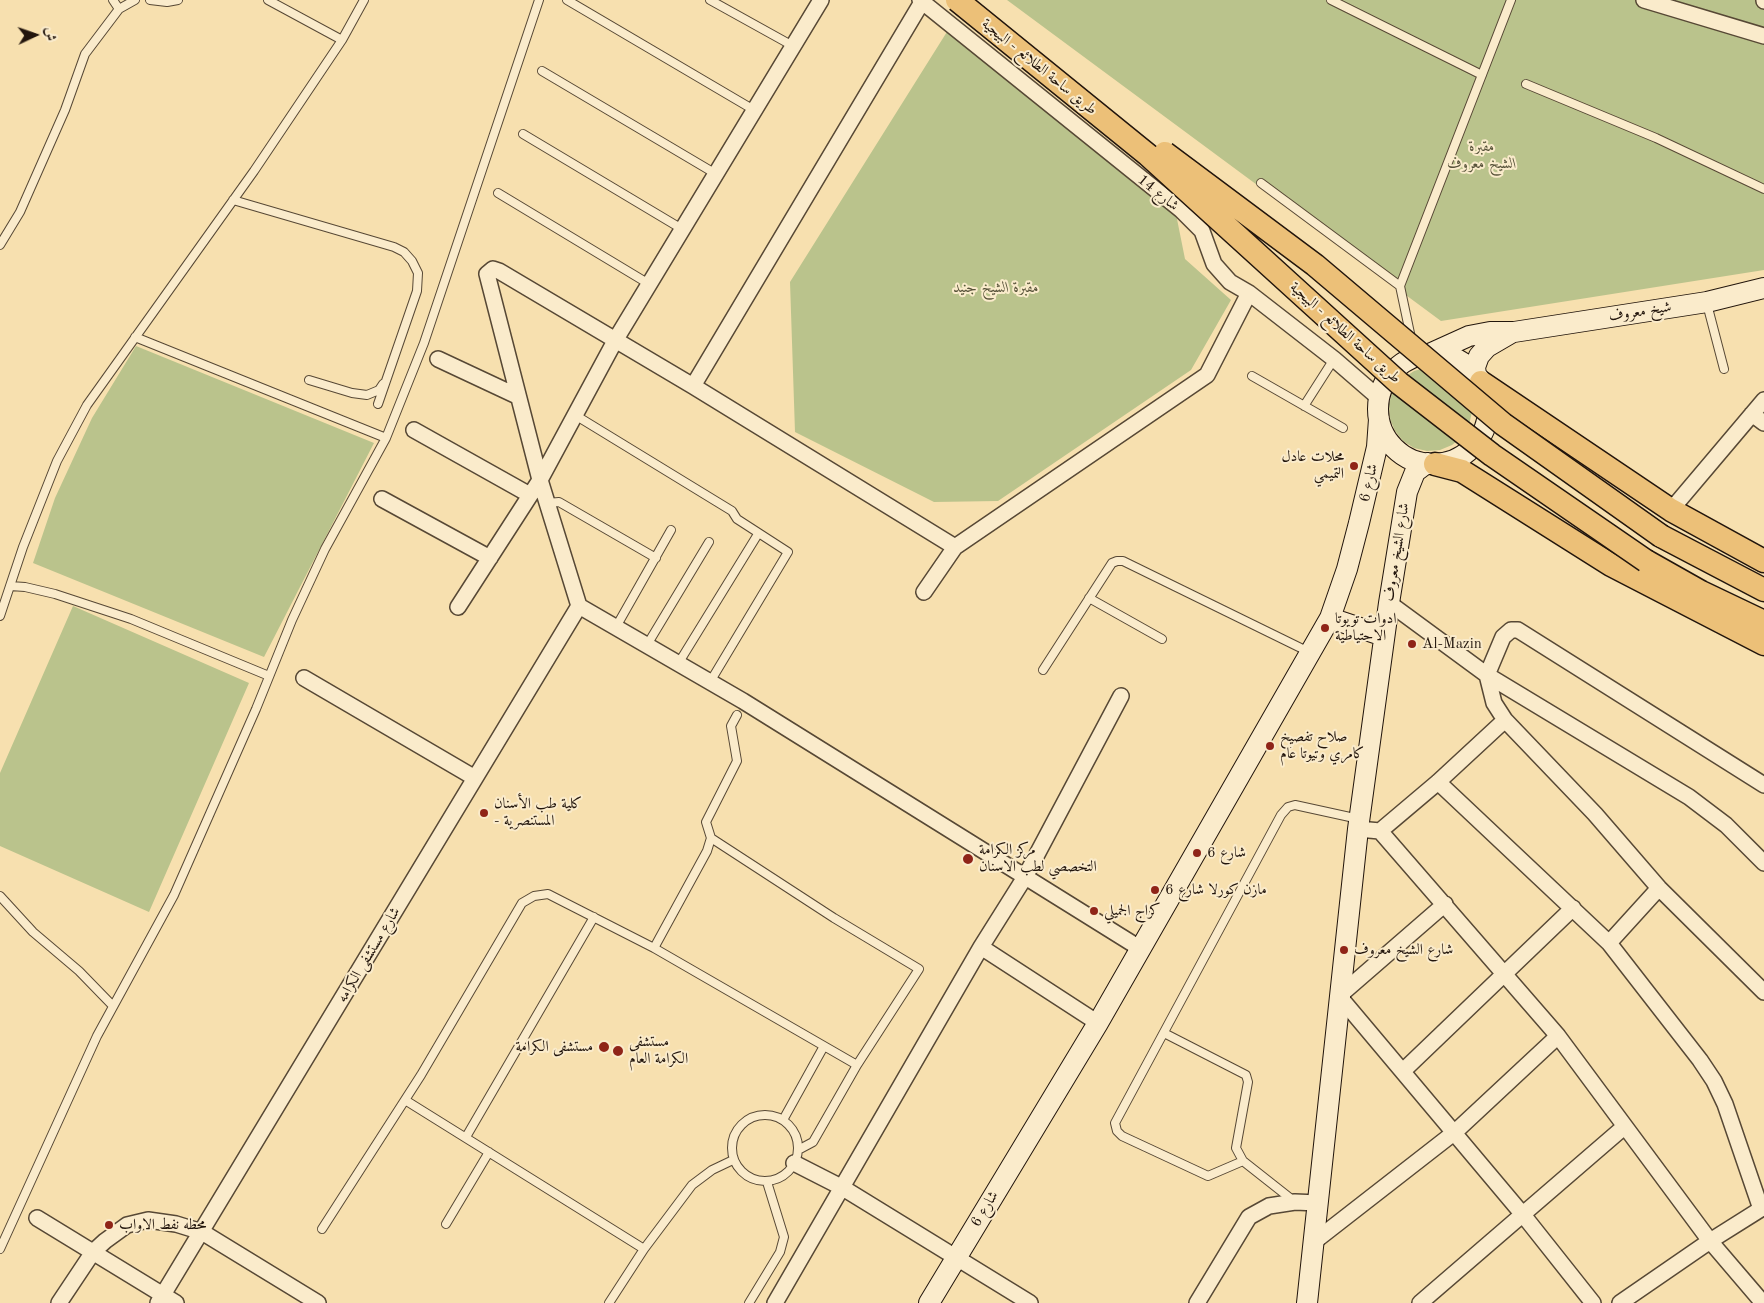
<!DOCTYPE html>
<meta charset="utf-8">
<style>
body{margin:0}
#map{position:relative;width:1764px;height:1303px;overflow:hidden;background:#f7e0af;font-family:"Old Standard TT",Amiri,serif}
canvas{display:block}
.north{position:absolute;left:10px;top:10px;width:50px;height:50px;-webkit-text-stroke:4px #faebcb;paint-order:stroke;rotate:87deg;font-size:14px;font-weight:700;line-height:20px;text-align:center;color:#22150c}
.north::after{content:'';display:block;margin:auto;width:18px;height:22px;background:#22150c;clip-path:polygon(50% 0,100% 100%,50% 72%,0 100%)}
</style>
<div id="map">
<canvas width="1764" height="1303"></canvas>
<div class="north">ش</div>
</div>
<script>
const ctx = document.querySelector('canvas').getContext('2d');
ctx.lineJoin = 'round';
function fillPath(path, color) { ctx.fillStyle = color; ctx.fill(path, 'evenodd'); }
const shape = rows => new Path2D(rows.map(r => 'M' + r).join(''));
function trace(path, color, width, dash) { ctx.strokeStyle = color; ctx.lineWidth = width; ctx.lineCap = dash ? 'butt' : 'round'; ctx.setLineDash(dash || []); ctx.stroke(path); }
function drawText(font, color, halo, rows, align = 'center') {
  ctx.font = font + ' "Old Standard TT",Amiri,serif'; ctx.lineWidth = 4; ctx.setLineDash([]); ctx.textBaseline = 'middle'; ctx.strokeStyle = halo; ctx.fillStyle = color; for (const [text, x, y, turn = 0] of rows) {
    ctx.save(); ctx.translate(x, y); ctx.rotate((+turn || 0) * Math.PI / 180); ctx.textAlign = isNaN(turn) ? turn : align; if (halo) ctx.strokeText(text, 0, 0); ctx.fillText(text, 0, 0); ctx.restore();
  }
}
fillPath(shape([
 [1007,0,1764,0,1764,270,1441,321],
 [950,27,1173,199,1185,259,1231,300,1191,370,998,501,934,502,795,432,790,282],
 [136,346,374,443,264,657,33,563,55,498,92,418],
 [1428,367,1472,412,1469,425,1462,437,1452,445,1440,450,1427,451,1414,448,1403,441,1395,431,1390,419,1389,404,1393,390,1402,379,1414,371],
 [73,606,249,683,149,912,0,846,0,773]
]), '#bac38c');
const lane = shape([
 [113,0,119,9],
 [150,0,167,2,178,0],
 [268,0,342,40],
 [567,0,754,110],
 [710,0,793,46],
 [1331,0,1482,75],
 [542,71,716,174],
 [1526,84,1656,138,1764,189],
 [523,134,682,229],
 [1261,183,1400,286],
 [498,193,649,284],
 [233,200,394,247,404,252,412,261,418,273,417,291,378,404],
 [0,245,20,212,65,110,85,54,119,9,135,0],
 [1707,304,1724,369],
 [135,337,386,438],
 [1411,338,1400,286,1511,0],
 [1252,376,1343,428],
 [309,380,352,393,367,395,379,390,383,384],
 [1304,406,1334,359],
 [575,415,732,511,737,519,788,552,710,682],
 [547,503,559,502,656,558],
 [10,586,25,587,55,594,131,619,269,676],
 [1089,598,1162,639],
 [0,616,23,547,57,461,87,405,254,171,342,40,364,0],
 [616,627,671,530],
 [647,645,709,542],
 [678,664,758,534],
 [1043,670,1112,563,1117,561,1123,561,1309,652],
 [737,715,731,726,737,761,706,822,711,838,707,851,654,948,857,1065],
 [711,838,834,918,919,969,857,1065,813,1142,798,1150],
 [0,896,33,932,79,971,113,1006],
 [1164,1033,1246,1075,1248,1082,1236,1148,1243,1161],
 [405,1100,644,1249],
 '732 1148a33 33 0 1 1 66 0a33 33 0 1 1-66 0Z',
 [783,1120,824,1046],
 [466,1137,594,917],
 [1295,1202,1243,1161,1208,1176,1122,1136,1117,1131,1115,1123,1281,815,1288,807,1295,805,1359,819],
 [446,1224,489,1152],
 [322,1229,421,1075,522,903,534,896,548,894,654,948],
 [0,1249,97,1036,174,895,256,709,292,620,325,549,386,438,424,343,539,0],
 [609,1303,644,1249,692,1185,712,1170,733,1160],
 [749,1303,780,1252,784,1237,767,1182]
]);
const street = shape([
 [920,0,1181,210,1202,231,1214,264,1230,282,1249,293,1334,359,1379,398],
 [1644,0,1764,36],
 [1764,0,1764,1],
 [438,359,517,396],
 [693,386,922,2],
 [1752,414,1764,423],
 [414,430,530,495],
 [382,499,490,558],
 [1671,510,1764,400],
 [955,547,693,386,499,271,493,269,487,274,540,480,579,606,743,701,1141,949],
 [924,592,955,547,1207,375,1249,293],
 [1389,603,1487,675,1689,797,1726,825,1764,863],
 [458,607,540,480,616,339,821,0],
 [304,678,475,778],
 [1438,782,1609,943,1700,1060,1714,1081,1725,1104,1761,1209],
 [1764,785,1518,630,1511,630,1503,637,1487,675,1494,703,1505,720,1595,814,1659,888,1764,992],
 [1358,829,1380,831,1558,1036,1710,1241,1763,1303],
 [1380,831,1438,782,1505,720],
 [1445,904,1339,996,1524,1216,1593,1303],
 [1609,943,1659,888],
 [981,947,1098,1023],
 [1403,1071,1573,908],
 [794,1163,843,1188,1030,1303],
 [37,1218,176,1303],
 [1315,1241,1455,1132,1558,1036],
 [59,1303,93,1252,105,1241,127,1225,148,1220,176,1224,202,1232,318,1303],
 [158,1303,579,606],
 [775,1303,981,947,1025,877,1121,696],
 [1197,1303,1249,1217,1269,1206,1295,1202,1318,1203],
 [1420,1303,1624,1127],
 [1620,1303,1710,1241,1764,1207]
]);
const secondary = shape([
 '1378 409a55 55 0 1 1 110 0a55 55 0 1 1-110 0Z',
 [1427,355,1469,336,1490,332,1514,332,1707,302,1764,288],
 [1476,375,1475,367,1479,356,1487,347,1511,333],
 [1330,618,1384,636],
 [929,1303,1098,1023,1330,618,1347,569,1359,523,1377,447,1379,419],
 [1307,1303,1358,829,1389,603,1407,492,1415,472,1427,463]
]);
const primary = shape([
 [1481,382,1671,510,1764,561],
 [1435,464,1462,471,1611,565,1764,644],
 [1661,536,1764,590],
 [1646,561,1701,592,1764,622]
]);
trace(lane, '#574835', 10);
trace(street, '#574835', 18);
trace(secondary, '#22150c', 22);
trace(primary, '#22150c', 25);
trace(lane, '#faebcb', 8);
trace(street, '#faebcb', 15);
trace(secondary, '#faebcb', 20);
trace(primary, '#ecc078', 22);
const primaryBridge = shape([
 [957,0,1148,155,1399,383,1492,455,1646,561],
 [1165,153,1315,265,1503,424,1661,536]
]);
trace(primaryBridge, '#22150c', 25, []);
trace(primaryBridge, '#ecc078', 22);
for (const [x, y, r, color] of [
 [1354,466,5,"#8f2418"],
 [1325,628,5,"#8f2418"],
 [1412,644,5,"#8f2418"],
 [1270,746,5,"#8f2418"],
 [484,813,5,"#8f2418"],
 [1197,853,5,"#8f2418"],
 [968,859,6,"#8f2418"],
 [1155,890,5,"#8f2418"],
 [1094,911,5,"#8f2418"],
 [1344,950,5,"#8f2418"],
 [604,1047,6,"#8f2418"],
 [618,1051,6,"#8f2418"],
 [109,1225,5,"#8f2418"]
]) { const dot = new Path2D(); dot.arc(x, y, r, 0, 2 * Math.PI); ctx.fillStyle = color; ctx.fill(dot); trace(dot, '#faebcb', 2); }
drawText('15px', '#22150c', '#faebcb', [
 ["طريق ساحة الطلائع - البيجية",1039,67,39],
 ["شارع 14",1158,193,39],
 ["شیخ معروف",1640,312,-9],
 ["طريق ساحة الطلائع - البيجية",1345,333,42],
 ["شارع 6",1369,483,-77],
 ["شارع الشيخ معروف",1397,552,-81],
 ["شارع مستشفى الكرامه",369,955,-59],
 ["شارع 6",985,1209,-59]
]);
drawText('italic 15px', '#575239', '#faebcb', [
 ["مقبرة",1482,147],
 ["الشيخ معروف",1482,164],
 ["مقبرة الشيخ جنيد",996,288]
]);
drawText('15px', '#22150c', '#faebcb', [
 ["محلات عادل",1344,457,"right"],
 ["التميمي",1344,474,"right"],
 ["ادوات تويوتا",1335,619],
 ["الاحتياطية",1335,636],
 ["Al-Mazin",1422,644],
 ["صلاح تفصيخ",1280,737],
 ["كامري وتيوتا عام",1280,754],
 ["كلية طب الأسنان",494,804],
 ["- المستنصرية",494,821],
 ["مركز الكرامة",979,850],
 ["التخصصي لطب الاسنان",979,867],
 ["شارع 6",1207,853],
 ["مازن كورلا شارع 6",1165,890],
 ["كراج الجميلي",1104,911],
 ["شارع الشيخ معروف",1354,950],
 ["مستشفى",629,1042],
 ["الكرامة العام",629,1059],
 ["مستشفى الكرامة",593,1047,"right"],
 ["محطه نفط الاواب",119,1225]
], 'left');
</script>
